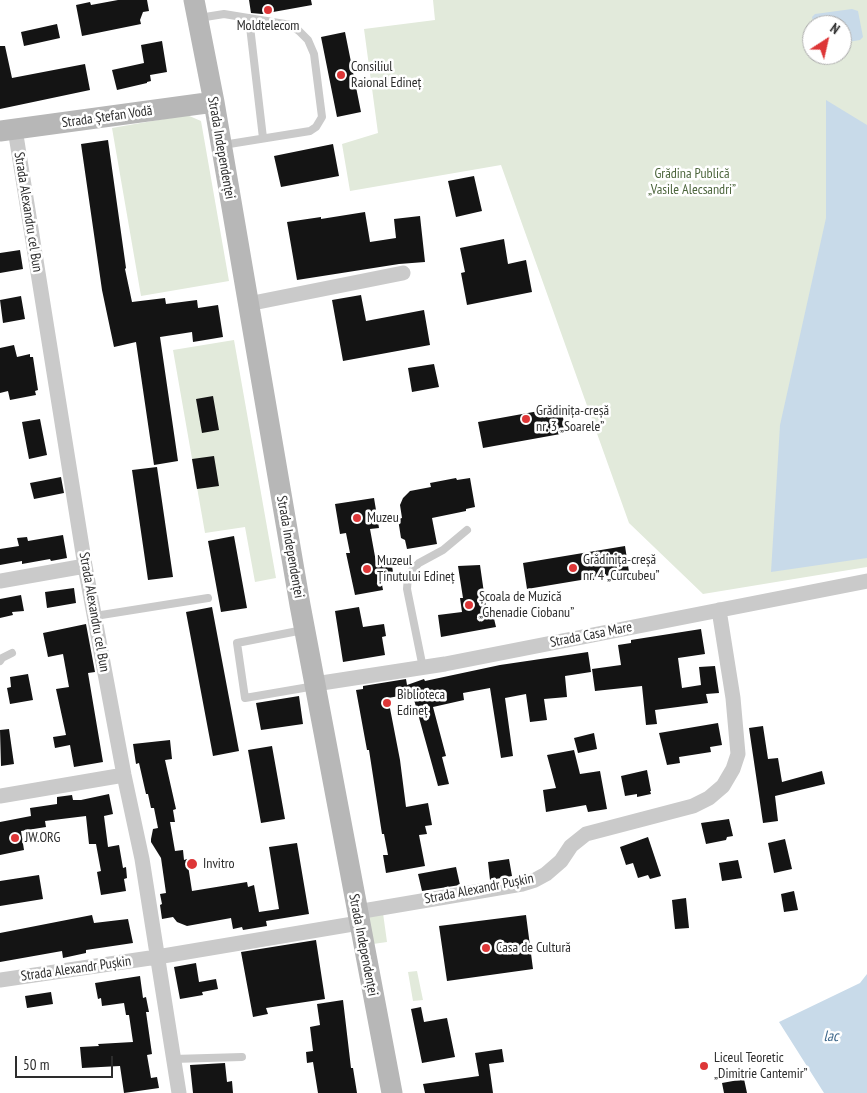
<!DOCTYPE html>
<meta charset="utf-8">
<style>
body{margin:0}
#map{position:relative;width:867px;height:1093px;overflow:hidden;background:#fff;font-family:"PT Sans Narrow",sans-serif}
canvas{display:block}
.north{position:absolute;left:802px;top:15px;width:50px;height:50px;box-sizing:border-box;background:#fff;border:1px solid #ababab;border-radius:50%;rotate:35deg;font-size:14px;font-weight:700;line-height:20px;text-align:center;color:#2d2d2d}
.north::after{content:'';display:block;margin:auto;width:18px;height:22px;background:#dd3637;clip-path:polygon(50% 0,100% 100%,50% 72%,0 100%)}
.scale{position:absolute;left:15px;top:1056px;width:98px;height:22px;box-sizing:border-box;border:2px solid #2d2d2d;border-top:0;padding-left:6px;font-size:15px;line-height:18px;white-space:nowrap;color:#2d2d2d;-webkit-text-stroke:4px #fff;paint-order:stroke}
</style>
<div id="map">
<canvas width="867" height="1093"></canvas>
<div class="north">N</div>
<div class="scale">50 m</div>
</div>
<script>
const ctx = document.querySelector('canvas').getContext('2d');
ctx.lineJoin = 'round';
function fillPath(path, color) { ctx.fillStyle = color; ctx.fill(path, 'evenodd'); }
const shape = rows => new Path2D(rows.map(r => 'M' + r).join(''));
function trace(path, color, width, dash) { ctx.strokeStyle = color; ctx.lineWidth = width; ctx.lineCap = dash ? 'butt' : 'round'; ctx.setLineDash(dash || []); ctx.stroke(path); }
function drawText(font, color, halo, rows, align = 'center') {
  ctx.font = font + ' "PT Sans Narrow",sans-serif'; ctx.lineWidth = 5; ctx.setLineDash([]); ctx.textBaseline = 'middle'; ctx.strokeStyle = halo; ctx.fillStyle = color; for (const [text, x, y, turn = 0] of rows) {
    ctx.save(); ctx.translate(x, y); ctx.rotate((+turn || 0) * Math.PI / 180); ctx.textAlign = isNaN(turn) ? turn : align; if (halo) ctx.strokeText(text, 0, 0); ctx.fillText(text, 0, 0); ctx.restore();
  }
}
fillPath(shape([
 [433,0,867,0,867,567,703,594,629,523,501,165,350,191,342,144,378,133,364,29,435,20],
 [812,25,842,25,842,55,812,55],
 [187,115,201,121,229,281,141,296,112,128],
 [234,340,276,578,255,582,245,527,205,533,173,350],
 [383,913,387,942,373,944,368,915],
 [417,971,423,1000,413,1001,408,972]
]), '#e2eadb');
fillPath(shape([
 [852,9,858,11,863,37,860,40,842,43,842,25,814,25,812,17,815,14],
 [826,100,867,125,867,558,771,572,780,425,826,218],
 [867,974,867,1093,824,1093,779,1022,860,983]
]), '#c8dae9');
fillPath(shape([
 [118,0,147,0,149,11,143,12,140,20,141,24,82,36,76,5,90,2,91,5],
 [249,0,311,0,312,5,262,14,251,13],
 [57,24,60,38,24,46,21,32],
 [345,32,361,112,337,117,321,37],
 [162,41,167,72,150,75,151,81,147,82,147,83,117,90,112,70,144,63,141,45],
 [0,46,5,46,12,78,85,64,90,90,0,109],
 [108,140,126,268,125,269,132,302,165,298,166,304,197,300,198,308,218,305,223,337,193,342,192,332,160,337,178,461,154,465,136,342,114,347,102,290,81,144],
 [333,144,339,176,281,187,274,156],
 [474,176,482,211,456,217,448,181],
 [365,212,370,242,396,238,394,219,420,216,425,262,399,264,297,280,287,222,321,217,321,219],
 [504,239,508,264,526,260,532,292,467,305,461,273,465,272,460,248],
 [20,250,23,269,0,273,0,253],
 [361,295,366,321,424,310,430,345,343,361,332,300],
 [21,296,25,319,3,323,0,300],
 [14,345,17,357,30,354,30,357,33,357,38,390,35,391,36,395,10,400,8,391,0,393,0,348],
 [434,364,439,387,412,392,408,368],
 [213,396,219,430,202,433,196,399],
 [561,407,566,433,483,448,478,422],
 [40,419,47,455,29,459,22,422],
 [214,456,219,486,197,489,192,459],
 [157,467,173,577,148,580,132,470],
 [61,477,64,493,34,499,30,483],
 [456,478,457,480,470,478,475,507,466,509,466,511,432,518,437,544,407,549,405,540,401,538,398,519,402,518,400,505,403,498,410,491,431,487,430,483],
 [374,498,379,528,370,529,376,562,391,560,393,572,380,574,383,590,355,595,346,553,350,553,346,533,340,534,335,504],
 [63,535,67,558,51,561,50,559,22,564,22,561,0,565,0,549,19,546,17,538,27,537,28,541],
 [234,536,247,608,221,612,208,541],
 [625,546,629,572,527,589,523,563],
 [480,565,486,607,491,606,496,627,441,637,438,615,462,612,460,598,463,598,458,566],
 [74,588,76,603,47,608,45,592],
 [21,595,24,611,12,612,13,615,0,618,0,599],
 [212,607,239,751,213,756,186,612],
 [359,607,363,627,384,624,386,636,382,637,385,655,343,662,335,611],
 [86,624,95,672,88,673,103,762,74,767,70,745,55,748,53,737,66,735,56,689,69,687,63,654,48,657,43,633],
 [701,629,705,654,678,658,682,688,701,685,699,667,715,666,719,693,706,694,708,703,655,710,657,724,646,725,642,686,595,691,592,669,621,665,618,645,631,643,631,640],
 [588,652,591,672,565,676,567,697,544,699,547,720,530,722,526,694,505,698,513,756,501,758,490,688,463,693,464,700,433,707,446,756,442,757,449,784,438,786,413,696,411,694,388,698,400,760,406,807,428,803,432,825,425,826,427,834,419,835,425,866,386,873,383,855,388,855,384,834,382,834,369,750,367,750,356,690,363,689,363,686,406,679,407,685,424,679,425,681,500,665],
 [28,674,33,700,10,704,7,688,11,687,10,677],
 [299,696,303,724,261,730,256,703],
 [718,723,722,745,710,747,711,752,679,757,680,763,667,765,659,733],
 [763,726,768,759,778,758,782,782,822,771,825,784,775,796,778,821,763,823,749,728],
 [9,729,14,764,1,766,0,730],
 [594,733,597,749,578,753,574,738],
 [170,740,172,759,165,760,176,809,173,810,175,822,170,822,175,851,183,850,184,860,187,859,192,891,247,882,248,887,254,885,259,912,279,909,269,847,297,843,309,914,266,921,267,926,243,930,242,927,233,929,231,918,187,926,177,922,173,917,162,919,160,905,162,904,160,894,166,893,161,858,151,842,151,839,153,829,158,828,154,808,151,808,148,794,146,794,139,763,136,764,133,744],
 [272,746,285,819,261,823,248,750],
 [574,750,580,774,600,771,607,809,588,812,586,805,546,812,543,790,556,788,547,755],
 [647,770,651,791,650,791,651,794,637,797,637,794,625,796,621,776],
 [109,794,113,814,104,816,108,847,119,845,123,868,126,867,127,878,124,879,126,891,101,895,97,872,101,871,96,844,89,844,86,816,45,821,46,827,21,831,24,850,0,855,0,822,31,816,30,808,57,804,57,797,72,795,73,800,81,800],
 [729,819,733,836,727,837,726,840,706,844,701,823],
 [648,837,661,876,650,879,648,875,638,878,633,863,626,865,620,847],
 [785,839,792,869,774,873,768,843],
 [509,859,512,876,490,880,488,862],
 [738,860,742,878,722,881,719,863],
 [456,867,460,885,422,891,418,874],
 [39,875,43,899,0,906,0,881],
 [794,891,798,910,784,912,781,894],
 [686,898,689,928,675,929,672,900],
 [92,915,94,923,128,919,133,943,86,950,86,953,63,958,62,951,0,962,0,933],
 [526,915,533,969,447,981,439,926],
 [316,940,325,999,266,1008,268,1014,253,1017,241,952],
 [196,963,199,982,216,979,218,989,202,992,203,995,180,999,174,967],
 [140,976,143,998,146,997,149,1012,146,1012,152,1054,147,1055,151,1078,157,1077,159,1088,124,1093,120,1066,82,1068,80,1047,99,1046,98,1044,133,1042,129,1015,126,1015,124,1003,102,1006,101,998,98,999,95,983],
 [51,992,53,1004,27,1008,25,996],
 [343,1000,351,1068,353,1068,357,1093,318,1093,313,1062,307,1063,306,1052,313,1051,310,1027,320,1025,317,1004],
 [421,1007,424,1022,447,1018,455,1057,422,1063,411,1009],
 [502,1049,504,1062,489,1064,493,1093,425,1093,423,1084,479,1076,475,1053],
 [225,1063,227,1082,232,1081,233,1093,193,1093,190,1065],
 [744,1079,747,1093,724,1093,722,1083]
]), '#141414');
trace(shape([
 [199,18,224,14,291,25,299,31,308,40,314,54,322,117,316,127,310,131,223,145],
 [249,18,263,138],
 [95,616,208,598],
 [303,630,237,643,245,698,315,686],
 [0,661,2,658,12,653],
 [423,668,407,589,408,576,413,569,419,563,443,550,467,530],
 [173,1059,242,1057]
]), '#cacaca', 8);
trace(shape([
 [15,129,85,566,124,775,142,859,179,1093],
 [248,304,403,273],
 [0,581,85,566],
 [315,684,445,664,867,581],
 [0,796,124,775],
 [357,912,522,884,535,880,546,874,561,861,571,846,586,834,693,806,709,798,723,786,733,769,738,754,733,698,719,610],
 [0,980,157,957,359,923]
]), '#cacaca', 15);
trace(shape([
 [194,0,214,102,300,605,392,1093],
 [0,131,214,102]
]), '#b7b7b7', 21);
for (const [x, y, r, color] of [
 [268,10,5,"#dd3637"],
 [341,75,5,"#dd3637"],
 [526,419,5,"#dd3637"],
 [357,518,5,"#dd3637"],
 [573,568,5,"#dd3637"],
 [367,569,5,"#dd3637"],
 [469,605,5,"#dd3637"],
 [387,703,5,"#dd3637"],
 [15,838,5,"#dd3637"],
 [192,864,6,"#dd3637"],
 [486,948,5,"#dd3637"],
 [704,1066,5,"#dd3637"]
]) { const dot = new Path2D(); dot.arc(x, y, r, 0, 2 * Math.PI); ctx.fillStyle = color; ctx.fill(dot); trace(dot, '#fff', 2); }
drawText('14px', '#2d2d2d', '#fff', [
 ["Moldtelecom",268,26,"center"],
 ["Consiliul",351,67],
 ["Raional Edineț",351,83],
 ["Grădinița-creșă",536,411],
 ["nr. 3 „Soarele”",536,427],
 ["Muzeu",367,518],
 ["Grădinița-creșă",583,560],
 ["nr. 4 „Curcubeu”",583,576],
 ["Muzeul",377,561],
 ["Ținutului Edineț",377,577],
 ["Școala de Muzică",479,597],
 ["„Ghenadie Ciobanu”",479,613],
 ["Biblioteca",397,695],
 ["Edineț",397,711],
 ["JW.ORG",25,838],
 ["Invitro",203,864],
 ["Casa de Cultură",496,948],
 ["Liceul Teoretic",714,1058],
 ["„Dimitrie Cantemir”",714,1074]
], 'left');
drawText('14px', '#2d2d2d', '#fff', [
 ["Strada Ștefan Vodă",107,117,-8],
 ["Strada Independenței",221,148,80],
 ["Strada Alexandru cel Bun",28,212,81],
 ["Strada Independenței",290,547,80],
 ["Strada Alexandru cel Bun",94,612,80],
 ["Strada Casa Mare",591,635,-11],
 ["Strada Alexandr Pușkin",479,889,-11],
 ["Strada Independenței",363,945,79],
 ["Strada Alexandr Pușkin",76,969,-8]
]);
drawText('14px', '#4d663d', '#fff', [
 ["Grădina Publică",692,174],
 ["„Vasile Alecsandri”",692,190]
]);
drawText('italic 15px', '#3f688b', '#fff', [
 ["lac",831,1037]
]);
</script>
